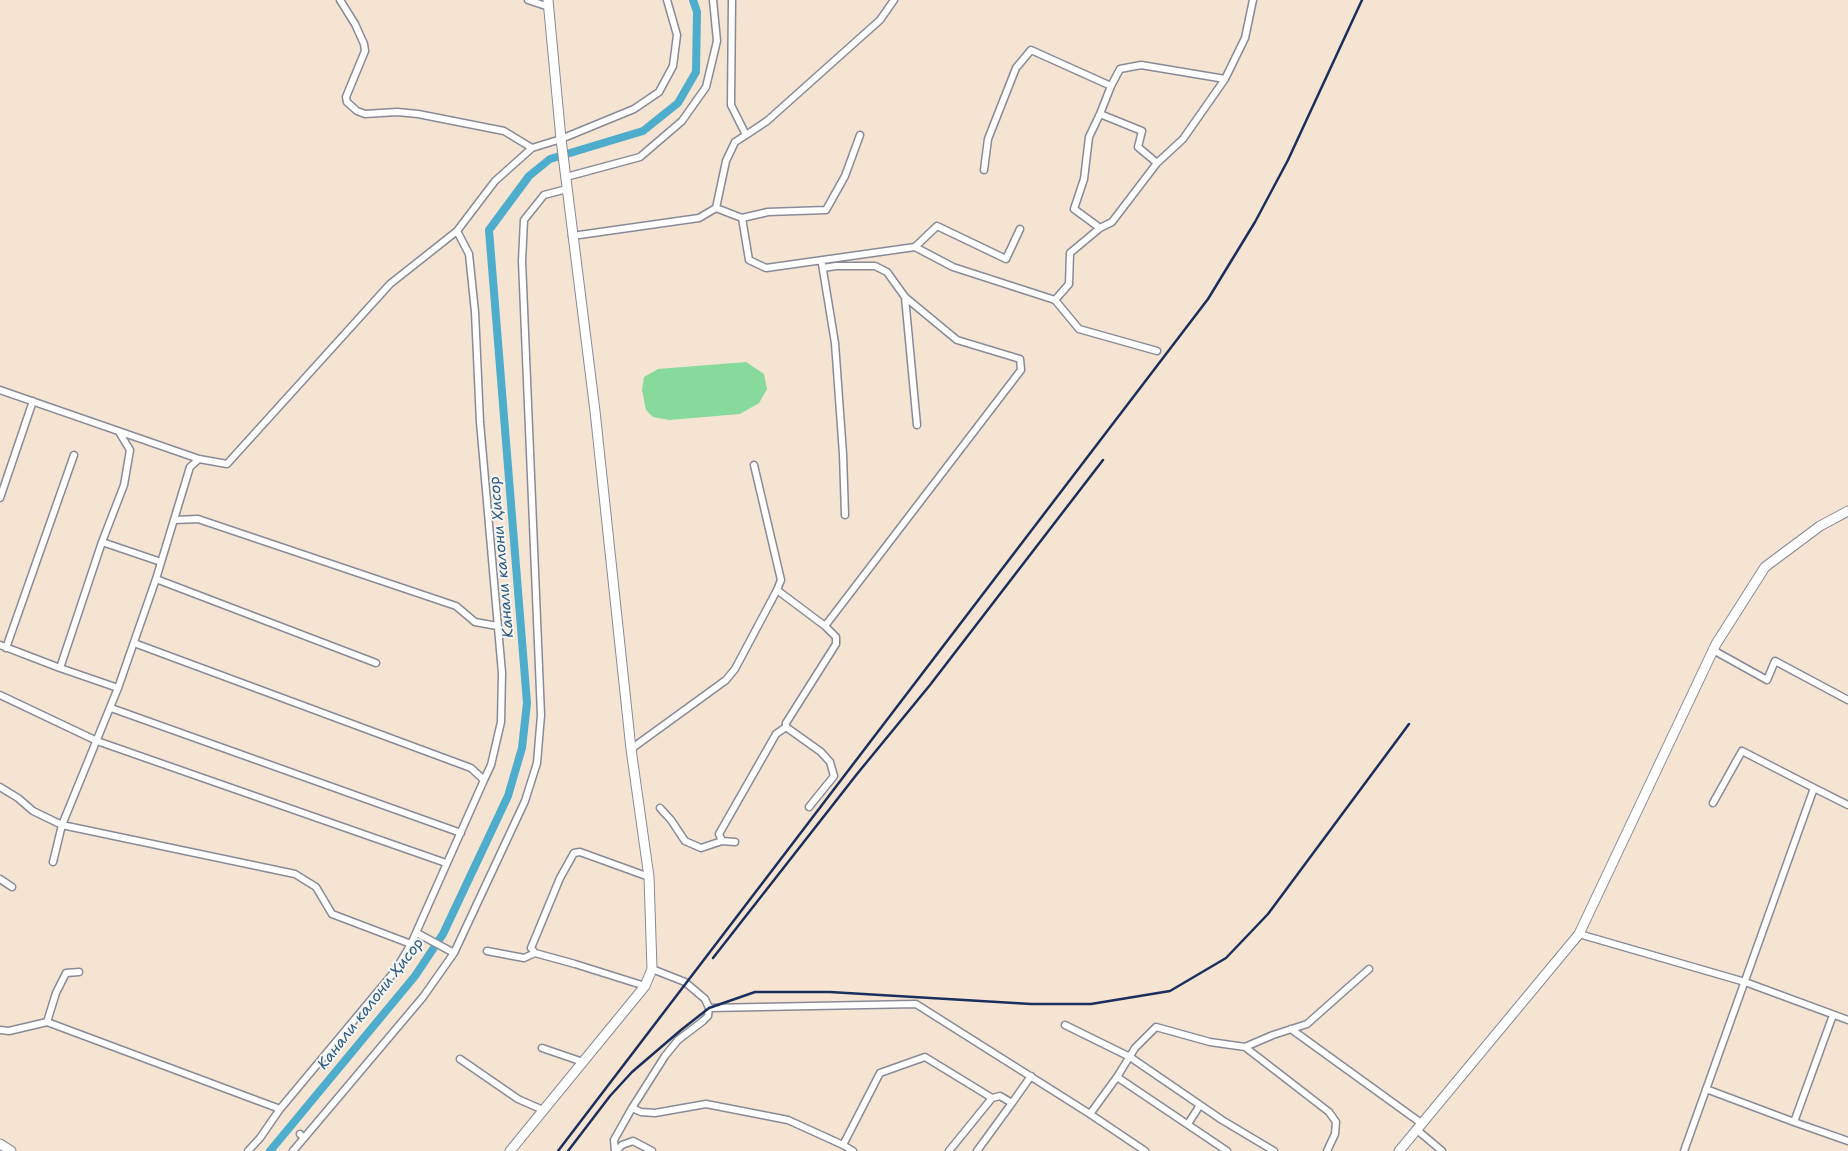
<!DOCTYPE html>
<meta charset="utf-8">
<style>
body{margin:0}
canvas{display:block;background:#f4e4d1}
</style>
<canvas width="1848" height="1151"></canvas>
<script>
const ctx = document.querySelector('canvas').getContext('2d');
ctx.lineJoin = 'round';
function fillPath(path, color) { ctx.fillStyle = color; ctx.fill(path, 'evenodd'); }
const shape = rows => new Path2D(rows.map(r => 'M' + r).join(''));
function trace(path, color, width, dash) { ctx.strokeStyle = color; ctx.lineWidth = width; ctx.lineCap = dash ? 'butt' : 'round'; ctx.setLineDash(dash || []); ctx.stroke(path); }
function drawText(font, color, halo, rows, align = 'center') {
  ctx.font = font + ' "Shantell Sans",sans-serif'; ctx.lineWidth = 4; ctx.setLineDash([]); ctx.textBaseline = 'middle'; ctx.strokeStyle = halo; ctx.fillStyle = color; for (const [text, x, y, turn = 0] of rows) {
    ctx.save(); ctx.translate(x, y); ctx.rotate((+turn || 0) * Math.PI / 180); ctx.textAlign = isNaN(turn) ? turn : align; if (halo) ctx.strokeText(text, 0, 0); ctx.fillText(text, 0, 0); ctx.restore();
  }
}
fillPath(shape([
 [746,362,764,374,767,389,759,403,740,414,669,420,653,417,646,410,642,390,644,377,658,369]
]), '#87da9c');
trace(shape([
 [270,1151,415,976,443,934,508,796,522,748,527,703,489,230,529,176,550,159,643,131,678,103,696,72,697,12,693,0]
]), '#4eadcc', 8);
const street = shape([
 [340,0,355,24,364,44,365,51,346,97,347,102,357,111,365,114,397,112,418,114,504,131,532,148],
 [528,0,549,7],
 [732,0,731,105,746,135,767,121,880,20,894,0],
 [1111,86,1100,114,1142,131,1138,147,1157,163],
 [1100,114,1089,137,1084,179,1074,209,1100,228,1112,222,1157,163,1183,139,1225,79,1245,38,1253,0],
 [984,170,988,139,1016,68,1031,50,1111,86,1120,69,1141,65,1225,79],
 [566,177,640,157,682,121,706,87,717,41,713,0],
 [716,208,742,218,768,212,826,210,845,176,860,135],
 [742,218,749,260,766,268,915,247,953,267,1055,300,1079,329,1157,351],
 [457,231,469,254,475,312,480,422,502,673,501,722,491,765,484,780],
 [572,236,699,218,716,208,726,161,735,142,746,135],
 [915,247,937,226,1006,259,1020,229],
 [822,264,835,343,843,454,845,515],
 [823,268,836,266,875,266,887,272,905,297,957,340,1020,359,1021,370,825,626],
 [905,297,917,425],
 [1055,300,1069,284,1070,253,1100,228],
 [0,390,199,459],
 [0,498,33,401],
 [174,520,198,519,456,606,475,622,497,626],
 [102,542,124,485,130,450,119,432],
 [156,579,376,663],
 [777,590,825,626,836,637,836,644,786,723,786,727,821,752,830,762,834,776,809,807],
 [134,643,471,768,484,780,411,944],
 [0,645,60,668,118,688],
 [6,648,74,455],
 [1713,650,1767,680,1775,661,1848,700],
 [60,668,102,542,161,562],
 [0,695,97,741,446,863],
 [111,708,461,833],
 [631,749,726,680,735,669,777,590,781,580,754,465],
 [0,787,18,798,33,811,62,825,295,874,316,887,332,914,411,944,395,971,280,1109,47,1022,9,1031,0,1030],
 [1814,788,1848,805],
 [660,808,671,820,685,841,701,848,722,841,735,842],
 [722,841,719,834,776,734,786,727],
 [53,862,62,825,118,688,156,579,190,467,199,459,227,464,390,284,457,231,495,181,532,148,561,139,634,109,659,92,673,66,677,35,667,0],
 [0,879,12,887],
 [417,933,454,953],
 [1579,934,1745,982,1848,1020],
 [487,951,524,958,535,953],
 [652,969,685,982,705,999,709,1008,916,1004,1090,1114,1145,1151],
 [645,986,575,964,535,953,531,948,560,878,574,853,580,852,649,877],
 [47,1022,56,993,66,973,79,972],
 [1065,1025,1130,1057,1222,1120,1274,1151],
 [1291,1029,1421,1123],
 [1245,1047,1329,1112,1336,1122,1335,1134,1327,1151],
 [542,1048,583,1062],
 [460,1059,518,1099,543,1110],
 [1117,1077,1227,1151],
 [1706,1089,1794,1122,1848,1141],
 [632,1108,665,1056,678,1040,703,1021,708,1016,709,1008],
 [1090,1114,1117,1077,1135,1048,1156,1027,1210,1042,1245,1047,1273,1035,1307,1024,1369,969],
 [1794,1122,1833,1015],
 [1188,1124,1200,1105],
 [1416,1129,1442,1151],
 [300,1134,304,1138,423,997,454,953,525,801,537,763,541,715,522,261,524,220,544,195,567,189],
 [843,1145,880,1073,925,1057,992,1098],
 [248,1151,260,1138,280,1109],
 [293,1151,304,1138],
 [615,1151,614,1140,632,1108,641,1112,655,1113,706,1104,788,1120,843,1145,853,1151],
 [616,1151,622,1145,633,1141,652,1151],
 [949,1151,992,1098,1000,1096,1012,1103,1031,1076],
 [977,1151,1012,1103],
 [1684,1151,1814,788,1742,751,1713,803]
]);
const secondary = shape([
 [0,1144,11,1151],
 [510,1151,645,986,652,969,649,877,631,749,595,411,561,139,548,0],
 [1399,1151,1579,934,1716,644,1765,567,1820,526,1848,511]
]);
trace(street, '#888a98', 9);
trace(secondary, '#888a98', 11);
trace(street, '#fff', 6);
trace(secondary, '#fff', 9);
trace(shape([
 [713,958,857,774,930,685,1103,460],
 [558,1151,1208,299,1255,222,1288,160,1362,0],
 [568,1151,610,1096,632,1072,681,1030,709,1008,755,992,830,992,1031,1004,1091,1004,1170,991,1226,958,1268,914,1409,724]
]), '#1b2f5e', 2.5);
drawText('italic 15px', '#2d5b84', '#f6f6f2', [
 ["Канали калони Ҳисор",502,557,-95],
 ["Канали калони Ҳисор",371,1004,-52]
]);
</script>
